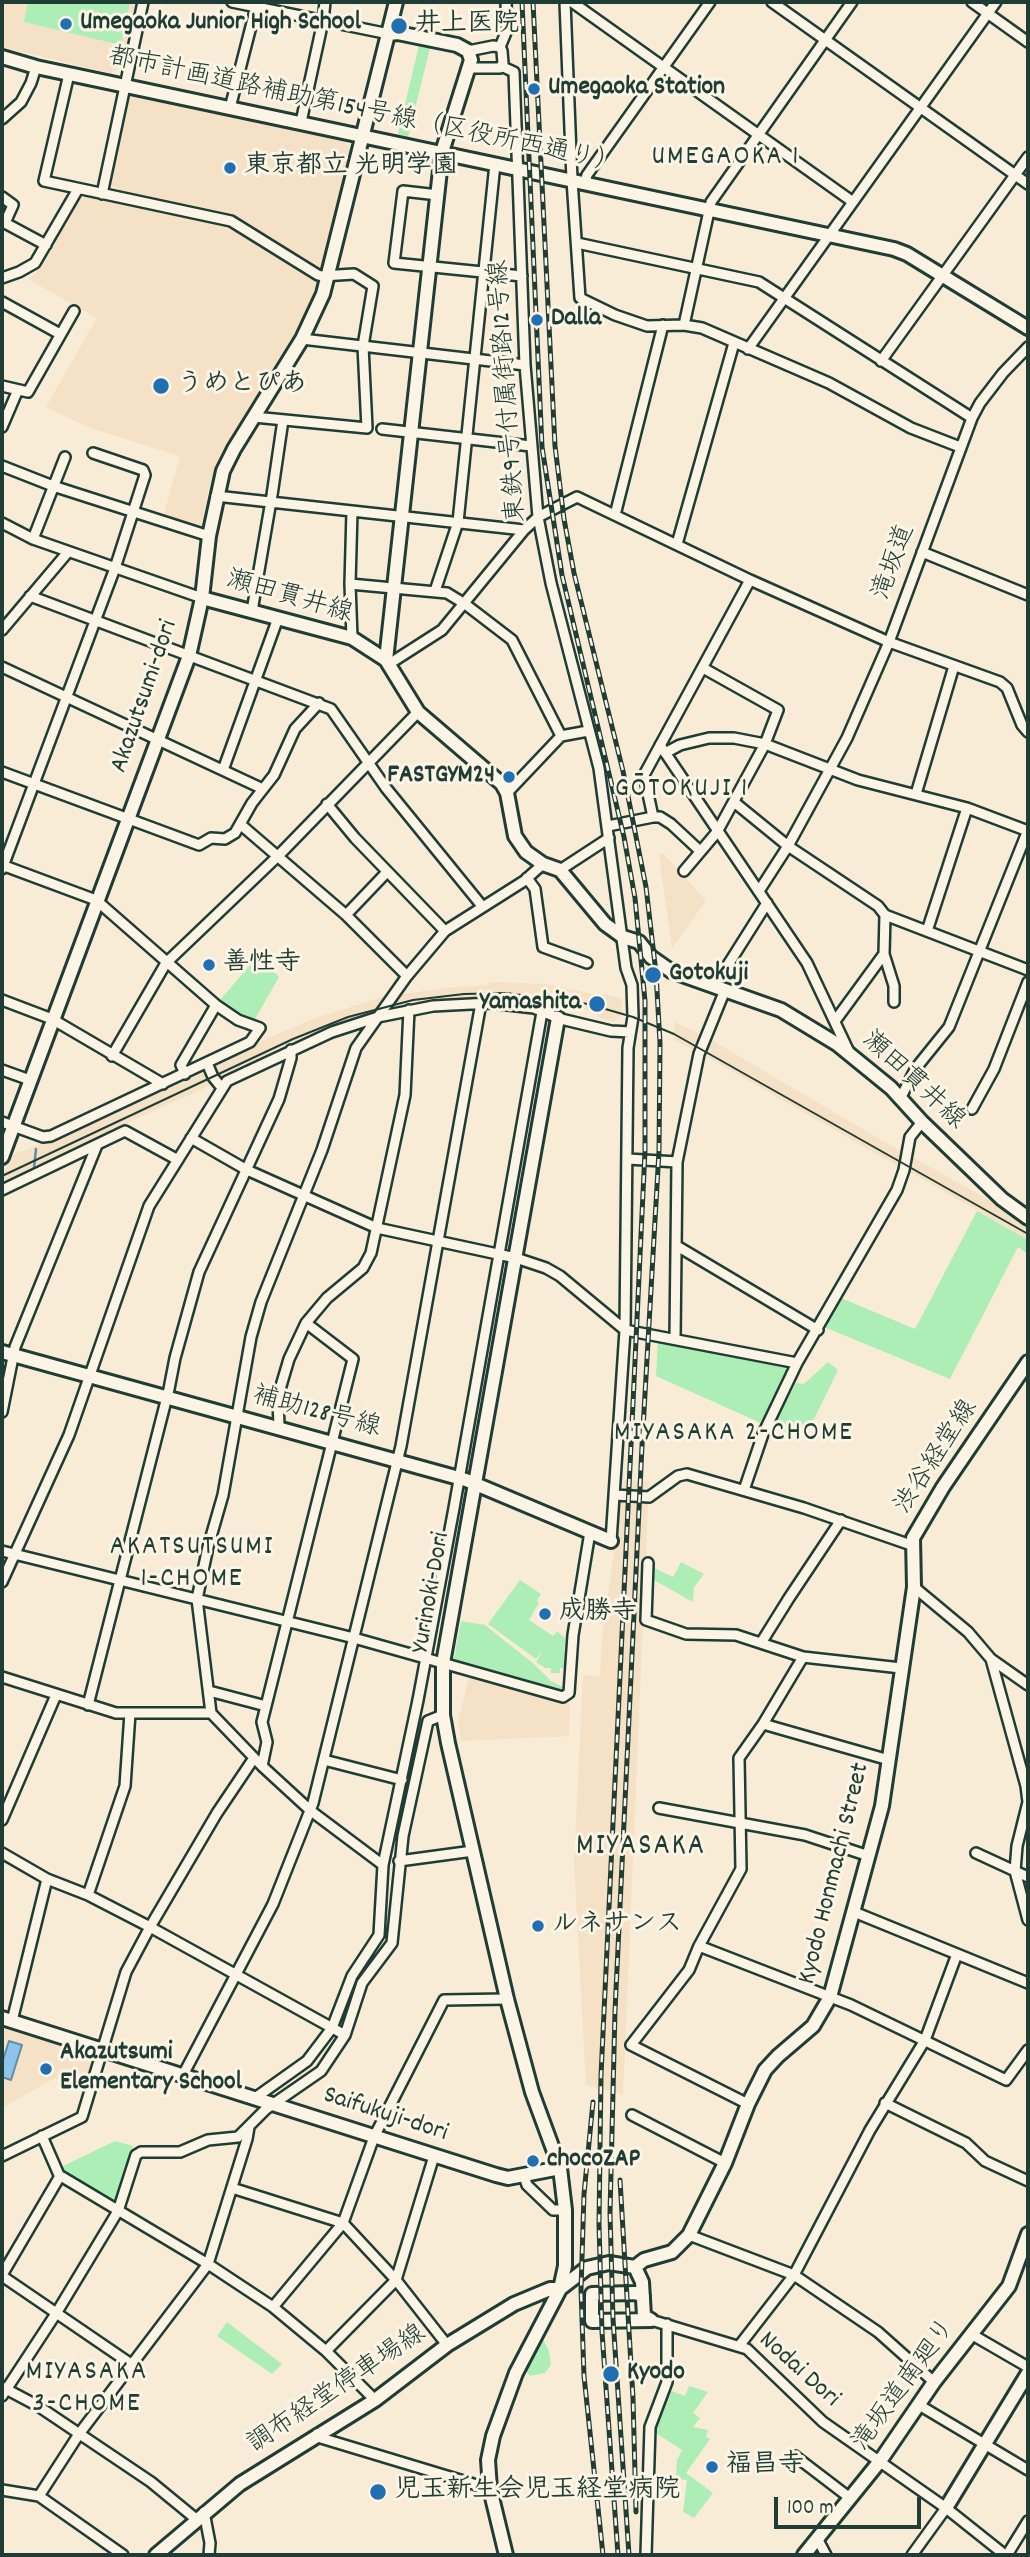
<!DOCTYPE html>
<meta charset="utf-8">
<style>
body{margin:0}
#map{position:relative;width:1030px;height:2557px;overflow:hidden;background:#f9ecd6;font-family:Dekko,sans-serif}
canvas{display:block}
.frame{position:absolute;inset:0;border:4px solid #1f3d34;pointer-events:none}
.scale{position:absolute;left:774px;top:2497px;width:147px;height:32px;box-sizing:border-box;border:4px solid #1f3d34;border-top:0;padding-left:9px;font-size:21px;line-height:24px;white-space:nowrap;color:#1f3d34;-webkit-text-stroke:5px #fcf5e5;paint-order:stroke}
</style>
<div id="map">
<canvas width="1030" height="2557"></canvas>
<div class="frame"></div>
<div class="scale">100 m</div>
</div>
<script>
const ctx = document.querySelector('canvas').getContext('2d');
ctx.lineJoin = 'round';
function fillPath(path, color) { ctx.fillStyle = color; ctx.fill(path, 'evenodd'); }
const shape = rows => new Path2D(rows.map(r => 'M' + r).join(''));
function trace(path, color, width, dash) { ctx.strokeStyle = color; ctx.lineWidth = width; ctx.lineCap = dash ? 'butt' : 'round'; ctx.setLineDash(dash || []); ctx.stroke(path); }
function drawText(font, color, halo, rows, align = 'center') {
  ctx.font = font + ' Dekko,"Klee One",sans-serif'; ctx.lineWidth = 6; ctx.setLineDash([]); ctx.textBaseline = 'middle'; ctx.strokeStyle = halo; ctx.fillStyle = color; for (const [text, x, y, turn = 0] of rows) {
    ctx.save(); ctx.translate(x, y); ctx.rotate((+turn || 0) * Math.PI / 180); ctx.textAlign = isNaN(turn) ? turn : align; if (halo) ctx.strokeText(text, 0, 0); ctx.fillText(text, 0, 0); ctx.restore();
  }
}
fillPath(shape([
 [2,2,136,2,122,67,111,73,2,47],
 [128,94,346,142,351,152,322,270,230,216,117,192,110,183],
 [85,197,228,226,317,281,308,311,221,454,211,480,201,528,163,517,180,456,90,428,46,407,97,318,28,279,41,268,77,201],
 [663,853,706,901,672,948,659,855],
 [489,982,546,984,602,996,603,994,622,999,622,1015,616,1018,615,1022,597,1017,598,1013,556,1002,525,998,524,1004,462,999,414,1005,388,1011,386,1009,397,995,445,988,489,985],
 [388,995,375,1014,292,1046,222,1080,212,1067,255,1044,313,1019],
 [674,1022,704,1036,697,1052,674,1040],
 [708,1038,905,1154,903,1169,702,1054],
 [204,1069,213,1084,125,1124,125,1126,2,1187,2,1178,10,1156,61,1136],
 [909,1155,1028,1222,1028,1240,907,1170],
 [624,1480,649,1481,623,2095,586,2085,574,1862,583,1675,600,1676,602,1638],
 [469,1677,570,1704,569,1736,461,1741,458,1722],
 [2,2027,89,2054,93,2059,85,2087,55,2078,2,2108]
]), '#f5e1c5');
fillPath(shape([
 [28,2,130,2,121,45,24,22],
 [419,45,430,48,408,137,398,134],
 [258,956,279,977,254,1021,238,1015,219,1001],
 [977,1211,1028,1240,1028,1254,1018,1247,950,1379,824,1327,841,1298,915,1329],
 [658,1339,788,1364,791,1368,782,1392,763,1424,656,1376],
 [828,1362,838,1370,805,1438,772,1428,796,1383,804,1384],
 [681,1562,704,1574,694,1587,693,1602,652,1579,652,1567,673,1577],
 [520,1580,541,1594,537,1601,539,1603,529,1620,553,1636,557,1631,565,1638,564,1668,560,1668,560,1673,551,1673,551,1668,545,1668,536,1662,543,1650,536,1659,488,1624],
 [461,1621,485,1625,535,1665,551,1681,565,1688,560,1693,457,1663,454,1658],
 [115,2141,133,2146,117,2202,112,2203,64,2175,61,2167],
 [227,2322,282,2364,272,2374,217,2336],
 [542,2337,549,2351,551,2365,545,2373,530,2376,526,2371,526,2365],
 [689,2386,708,2392,693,2413,700,2418,693,2427,708,2430,706,2437,710,2439,686,2473,713,2493,694,2518,683,2512,687,2480,676,2479,677,2460,682,2450,654,2432,657,2415,669,2390,685,2396]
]), '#adeeb6');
const water = shape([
 [9,2041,22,2045,11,2080,2,2077,2,2063,9,2041]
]);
fillPath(water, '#8ec3ec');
trace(water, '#628da2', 2);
trace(shape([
 [34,1168,36,1149]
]), '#628da2', 2.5);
const street = shape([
 [232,2,389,34],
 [565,2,572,180,580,298,615,315,647,326,684,325,702,328,829,383,911,428,960,447],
 [572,2,853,202],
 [772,2,1028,184],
 [972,2,1028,42],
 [500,47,507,30,506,2],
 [468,51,493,46,500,47,502,51,503,63,500,68,470,68],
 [501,66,514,72,525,365,538,517,551,583,599,768,626,968,632,985,633,1017,628,1048,625,1330,611,1541],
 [69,74,44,181,231,221,318,275,322,276,354,274,373,286,363,346,367,428,254,417],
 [230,108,256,7],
 [2,119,21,102,31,83,36,67],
 [301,122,323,21,325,2],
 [585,182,587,175,710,2],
 [102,194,143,2],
 [438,195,403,191,394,263,522,276],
 [2,197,13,205,5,223,46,245],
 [577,243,759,282,972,418],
 [2,278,19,272,35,263,78,189],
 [2,302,60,334],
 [684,325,711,202,852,2],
 [302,339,525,365],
 [748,349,996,2],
 [881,361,1028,157],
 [2,386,28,392,74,311],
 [2,427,17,392],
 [382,429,531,446],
 [2,466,53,486,209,536],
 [216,496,524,530],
 [615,515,663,325],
 [2,523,33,539,202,598],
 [33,539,65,457],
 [677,544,734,343],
 [922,552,1028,595],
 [350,584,447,593,465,604,512,640,561,736],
 [435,591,458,522,495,164],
 [30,596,331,709,386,788,482,906],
 [252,611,272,495,283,420],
 [2,630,68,552],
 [352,638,350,584,352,511],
 [389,664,442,630,524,530,538,517,577,497,750,580,889,642,1000,682,1007,688,1022,725,1028,732],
 [2,667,263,789],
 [660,745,807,963,849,1052],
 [665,753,680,745,709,738,734,738,765,744,858,780,967,808,1028,831],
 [223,770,278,618],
 [2,772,199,845,211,838,225,839,235,833,252,803,274,775,295,729,319,703],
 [507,793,561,736,588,731],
 [916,794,954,666],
 [734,802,788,846,878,906,885,915,1028,970],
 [327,804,355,838,445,931],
 [653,817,644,775,750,580],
 [240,824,346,915,407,976],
 [608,826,653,817,660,817,671,824,700,851],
 [2,865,96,900,216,1005,238,1020,260,1028,250,1042,51,1136,43,1137,2,1122],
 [2,869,115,568,145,475,143,470,93,453],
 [560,870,609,838],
 [684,871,717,832,765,744,778,710,703,668],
 [527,878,535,889,543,947,587,963],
 [759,891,788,846,847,738,889,642,972,418,980,403,1003,373,1028,347],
 [346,915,387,872],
 [885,915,884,954,894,986,894,1002],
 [927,931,967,808],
 [714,987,767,903],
 [2,1000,52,1019,163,1084],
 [835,1021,884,954],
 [112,1056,166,963,279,855,418,712],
 [207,1063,213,1077,222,1088],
 [2,1070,30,1080],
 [185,1074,181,1065,216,1005],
 [901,1097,916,1068,949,1027,1028,830],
 [972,1109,994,1069,1028,982],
 [191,1138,247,1170,377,1228,516,1258,546,1268,560,1276,625,1330,797,1363],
 [628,1159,677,1162],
 [2,1190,125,1131,178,1160],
 [677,1246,818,1330],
 [675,1338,677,1162,699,1054,725,990],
 [2,1412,15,1347,97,1145],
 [279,1428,278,1396,289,1359,306,1323,327,1298,363,1268,371,1253,405,1095,409,1010],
 [744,1490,763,1434,797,1363,897,1190,904,1170,910,1137,922,1122],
 [615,1495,649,1497,678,1476,687,1474,804,1508,911,1545],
 [2,1551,354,1638,563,1697,569,1693,573,1635,590,1532],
 [648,1563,646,1620,686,1634,736,1635,803,1657,901,1668],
 [2,1582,69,1435,149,1206,227,1081,332,1032,378,1017,433,1006,490,1003,534,1008,561,1019,611,1031,630,1032],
 [914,1587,968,1632,991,1659,1026,1786,1028,1802,1017,1846,1015,1871,1028,1920],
 [761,1643,789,1598,841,1520],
 [991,1659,1028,1685],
 [2,1677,116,1713,211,1713],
 [209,1691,266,1706],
 [88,1705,169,1389,175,1358,199,1272,279,1099,291,1058,291,1050],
 [763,1724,889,1760],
 [324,1760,402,1780],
 [262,1766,267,1742,262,1722,353,1359,306,1323],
 [659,1808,805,1835,869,1856],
 [2,1820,56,1695],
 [2,1853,47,1879,88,1895,150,1927,345,2035],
 [976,1853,1028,1877],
 [399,1861,473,1851],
 [383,1865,311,1811,262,1766,211,1713,197,1599,208,1547,223,1495,251,1337,261,1302,322,1150,356,1048,407,976,445,931,524,881,543,864],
 [88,1895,125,1786,130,1713],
 [854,1912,1028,1983],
 [699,1946,851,2005,1006,2080,1028,2050],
 [12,2021,47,1879],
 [183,2075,273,1904,313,1803,401,1446,481,1003],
 [255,2098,307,2061,332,2028,352,1976,379,1935,383,1865,418,1700,454,1508,542,1012],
 [885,2103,966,2143,985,2161,1028,2181],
 [748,2104,631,2045,689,1970,699,1946,741,1869,739,1758,763,1724,803,1657],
 [632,2115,725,2163],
 [42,2136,59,2175,208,2264,273,2307,326,2351,375,2400],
 [2,2156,82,2117,126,1972,150,1927,217,1813,254,1758],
 [524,2176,527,2185,553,2210,565,2210],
 [232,2188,343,2223,396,2280,447,2345],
 [689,2235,794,2275,878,2332,934,2382],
 [2,2275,60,2176],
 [2,2276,131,2364],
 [273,2307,343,2223,374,2137,444,2000,507,1999],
 [651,2320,747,2349,823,2422,946,2508,1005,2555],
 [971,2334,1028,2367],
 [739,2346,794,2275,870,2130,925,2040,957,1954],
 [326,2351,396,2280,434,2156],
 [2,2387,38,2406,151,2482,196,2519],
 [2,2396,57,2312,118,2211,136,2155,141,2152,180,2152,208,2140,238,2137,266,2109,321,2071,345,2035,362,1983,392,1943,403,1836,428,1721,443,1715],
 [919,2405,1028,2470],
 [317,2434,321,2438,490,2489],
 [795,2456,850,2498],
 [2,2490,39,2496,123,2555],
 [39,2496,79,2434,208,2264,247,2139,249,2127],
 [204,2512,210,2543,209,2555],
 [818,2540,826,2555],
 [646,2555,650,2427,667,2382,667,2324],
 [912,2555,946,2508],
 [1007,2555,1028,2521]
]);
const secondary = shape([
 [2,57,36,67,894,249,907,254,1028,328],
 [202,598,352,638,386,660,418,712,502,784,507,793,515,836,526,852,543,864,560,870,605,924,623,937,639,942,651,957,671,971,781,1010,837,1044,891,1088,922,1122,1002,1199,1028,1218],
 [386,660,442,152,471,60,468,51,457,45,398,33,389,34],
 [2,1157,189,656,202,598,209,536,223,471,234,449,302,339,323,294,396,2],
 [2,1352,466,1480,611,1541],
 [2,2018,496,2175,508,2178,560,2168],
 [635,2267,644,2260,672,2252,689,2235,725,2163,748,2104,765,2070,778,2056,813,2026,830,1997,882,1806,914,1587,913,1538,943,1487,1028,1362],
 [635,2267,642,2282,644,2316,651,2320],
 [561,2288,587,2268,609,2263,635,2267],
 [643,2296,635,2293,592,2294,592,2321,651,2320],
 [946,2508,1028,2373],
 [156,2555,240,2484,375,2400,447,2345,514,2304,550,2289,560,2289],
 [506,2555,490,2489,488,2460,493,2436,516,2373,560,2289,565,2266,565,2210,560,2168,532,2092,507,1999,448,1743,443,1715,443,1663,558,1018],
 [804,2555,880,2461,934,2382,1009,2286,1028,2234]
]);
trace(street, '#1f3d34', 14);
trace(secondary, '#1f3d34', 18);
trace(street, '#fcf5e5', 9);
trace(secondary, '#fcf5e5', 12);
trace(shape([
 [2,1176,293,1039,348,1017,413,1000,464,994,506,993,588,1004,633,1017,674,1034,1028,1234]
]), '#1f3d34', 2);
const rail = shape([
 [522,2,542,447,562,575,624,837,635,898,645,1001,645,1151,601,2075,599,2224,602,2332,618,2555],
 [533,2,555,446,564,519,574,573,623,771,646,887,656,973,660,1043,659,1151,642,1446,615,2011,610,2213,613,2319,629,2555],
 [593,2102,584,2194,581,2290,584,2376,603,2555],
 [620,2180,633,2398,636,2512]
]);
trace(rail, '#1f3d34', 5);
trace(rail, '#fcf5e5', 2.5, [8]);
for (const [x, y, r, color] of [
 [66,24,7,"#1f6fb2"],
 [399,26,9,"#1f6fb2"],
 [534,89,7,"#1f6fb2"],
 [230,168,7,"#1f6fb2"],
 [537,320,7,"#1f6fb2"],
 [161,386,9,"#1f6fb2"],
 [509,777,7,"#1f6fb2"],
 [209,965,7,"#1f6fb2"],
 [653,975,9,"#1f6fb2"],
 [597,1004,9,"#1f6fb2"],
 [545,1614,7,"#1f6fb2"],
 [538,1926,7,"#1f6fb2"],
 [46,2069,7,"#1f6fb2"],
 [533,2161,7,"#1f6fb2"],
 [611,2374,9,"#1f6fb2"],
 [712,2467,7,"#1f6fb2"],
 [378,2492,9,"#1f6fb2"]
]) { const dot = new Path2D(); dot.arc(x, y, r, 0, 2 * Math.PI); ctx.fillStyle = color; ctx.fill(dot); trace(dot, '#fcf5e5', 2.5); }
drawText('bold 26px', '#1f3d34', '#fcf5e5', [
 ["Umegaoka Junior High School",80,24],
 ["井上医院",415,26],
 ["Umegaoka Station",548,89],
 ["東京都立 光明学園",244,168],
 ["Dalla",551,320],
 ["うめとぴあ",177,386],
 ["FASTGYM24",495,777,"right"],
 ["善性寺",223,965],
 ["Gotokuji",669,975],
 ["Yamashita",581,1004,"right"],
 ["成勝寺",559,1614],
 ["ルネサンス",552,1926],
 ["Akazutsumi",60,2054],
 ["Elementary School",60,2084],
 ["chocoZAP",547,2161],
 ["Kyodo",627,2374],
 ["福昌寺",726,2467],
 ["児玉新生会児玉経堂病院",394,2492]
], 'left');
drawText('26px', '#1f3d34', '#fcf5e5', [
 ["都市計画道路補助第154号線（区役所西通り）",364,113,12],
 ["東鉄9号付属街路12号線",510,391,-94],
 ["滝坂道",896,563,-70],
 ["瀬田貫井線",289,599,16],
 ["Akazutsumi-dori",146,697,-71],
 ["瀬田貫井線",912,1082,43],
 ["補助128号線",316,1414,15],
 ["渋谷経堂線",938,1458,-57],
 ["Yurinoki-Dori",433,1593,-80],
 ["Kyodo Honmachi Street",836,1874,-76],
 ["Saifukuji-dori",385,2116,18],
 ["Nodai Dori",798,2371,42],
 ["滝坂道南廻り",906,2386,-54],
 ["調布経堂停車場線",338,2391,-34]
]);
ctx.letterSpacing = '2px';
drawText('28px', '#1f3d34', '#fcf5e5', [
 ["UMEGAOKA 1",726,159],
 ["GŌTOKUJI 1",682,791],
 ["MIYASAKA 2-CHOME",734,1435],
 ["AKATSUTSUMI",192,1549],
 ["1-CHOME",192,1581],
 ["MIYASAKA",87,2374],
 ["3-CHOME",87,2406]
]);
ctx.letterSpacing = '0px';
ctx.letterSpacing = '2px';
drawText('30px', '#1f3d34', '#fcf5e5', [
 ["MIYASAKA",641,1849]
]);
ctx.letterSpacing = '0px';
</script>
